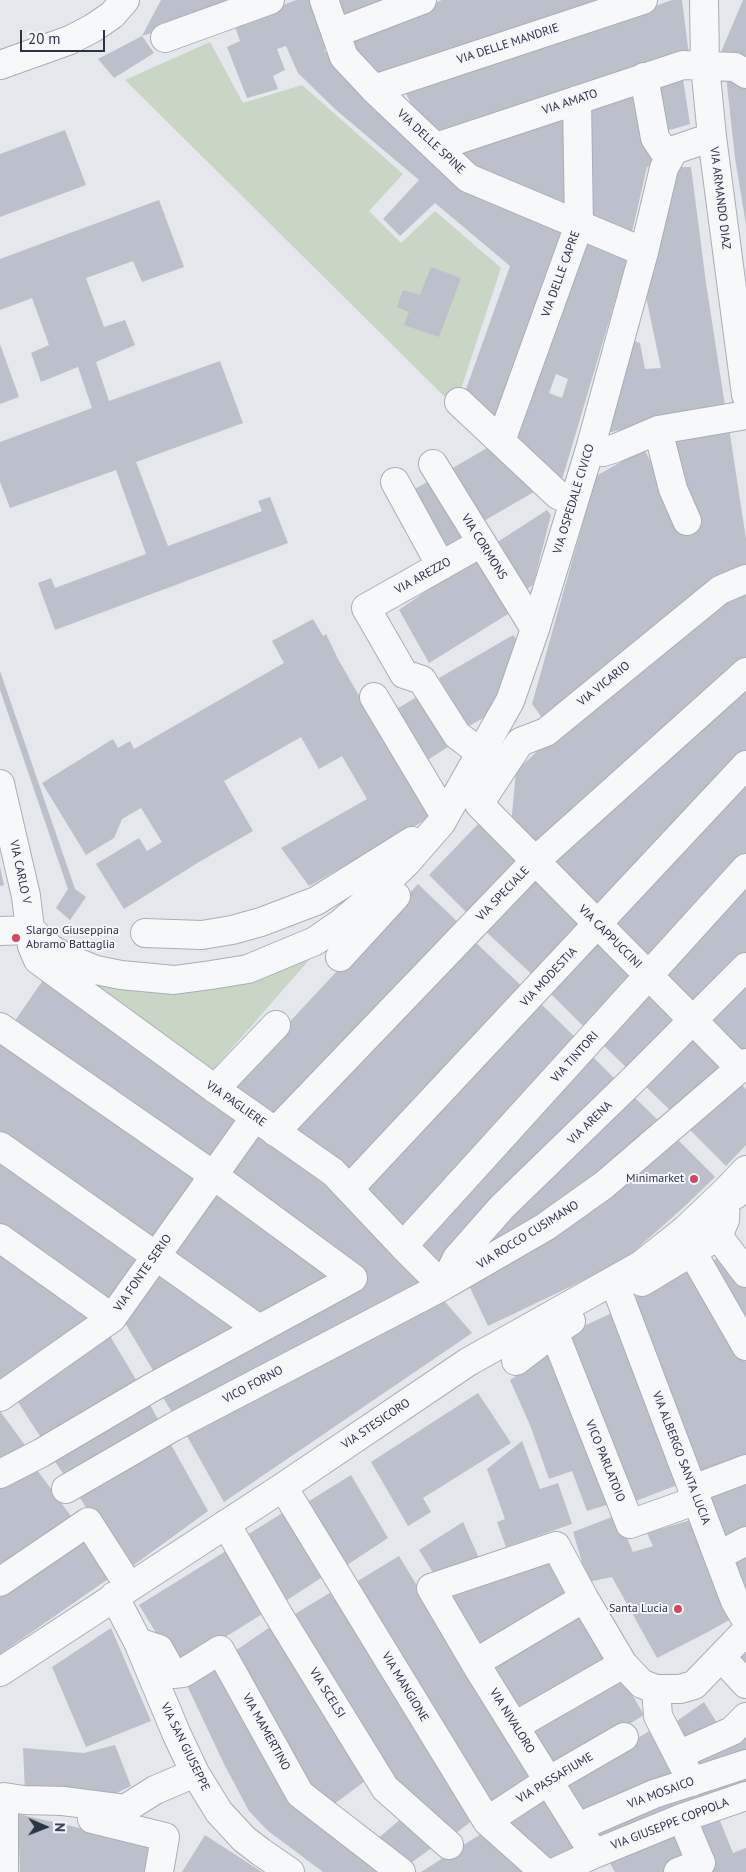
<!DOCTYPE html>
<style>
body{margin:0}
#map{position:relative;width:746px;height:1872px;overflow:hidden;background:#e4e7ec;font-family:"PT Sans",sans-serif}
canvas{display:block}
.north{position:absolute;left:20px;top:1802px;width:50px;height:50px;-webkit-text-stroke:4px #f4f6f9;paint-order:stroke;rotate:91deg;font-size:14px;font-weight:700;line-height:20px;text-align:center;color:#2b3445}
.north::after{content:'';display:block;margin:auto;width:18px;height:22px;background:#2b3445;clip-path:polygon(50% 0,100% 100%,50% 72%,0 100%)}
.scale{position:absolute;left:20px;top:30px;width:85px;height:22px;box-sizing:border-box;border:2px solid #2b3445;border-top:0;padding-left:6px;font-size:15px;line-height:18px;white-space:nowrap;color:#2b3445;-webkit-text-stroke:4px #f4f6f9;paint-order:stroke}
</style>
<div id="map">
<canvas width="746" height="1872"></canvas>
<div class="north">N</div>
<div class="scale">20 m</div>
</div>
<script>
const ctx = document.querySelector('canvas').getContext('2d');
ctx.lineJoin = 'round';
function fillPath(path, color) { ctx.fillStyle = color; ctx.fill(path, 'evenodd'); }
const shape = rows => new Path2D(rows.map(r => 'M' + r).join(''));
function trace(path, color, width, dash) { ctx.strokeStyle = color; ctx.lineWidth = width; ctx.lineCap = dash ? 'butt' : 'round'; ctx.setLineDash(dash || []); ctx.stroke(path); }
function drawText(font, color, halo, rows, align = 'center') {
  ctx.font = font + ' "PT Sans",sans-serif'; ctx.lineWidth = 4; ctx.setLineDash([]); ctx.textBaseline = 'middle'; ctx.strokeStyle = halo; ctx.fillStyle = color; for (const [text, x, y, turn = 0] of rows) {
    ctx.save(); ctx.translate(x, y); ctx.rotate((+turn || 0) * Math.PI / 180); ctx.textAlign = isNaN(turn) ? turn : align; if (halo) ctx.strokeText(text, 0, 0); ctx.fillText(text, 0, 0); ctx.restore();
  }
}
fillPath(shape([
 [210,42,243,103,302,85,403,174,369,211,401,243,435,211,501,268,460,392,450,402,125,80],
 [317,951,211,1072,70,971,264,977,295,965]
]), '#c9d6c5');
fillPath(shape([
 [161,0,236,0,193,20,142,36],
 [296,0,314,0,330,45,324,50,401,124,572,230,500,427,464,395,510,266,435,203,400,236,383,219,419,180,336,110,298,73,286,46,277,49,285,70,273,76,278,89,247,98,227,47,240,41,234,24],
 [332,0,407,0,342,26],
 [442,0,625,0,379,81,347,38],
 [672,0,682,0,689,55,441,138,418,119,404,89,611,22],
 [743,0,746,0,746,67,721,52],
 [142,36,154,53,114,78,98,59],
 [682,73,690,124,660,133,652,83],
 [726,76,746,79,746,225,735,158],
 [640,89,654,166,647,167,631,236,586,217,583,104],
 [569,110,572,213,474,173,453,150],
 [65,130,86,185,0,217,0,154],
 [674,167,691,167,706,283,725,406,607,433,632,340,640,343,645,369,661,368,645,292],
 [159,200,184,267,142,282,133,261,86,278,104,327,125,320,135,345,96,362,109,401,220,361,243,423,136,462,168,546,262,511,258,501,270,497,288,543,55,630,38,583,51,578,55,588,146,554,116,470,10,508,0,482,0,442,92,408,78,367,41,382,31,353,49,345,32,298,0,310,0,259],
 [581,234,629,254,561,483,510,434],
 [556,374,568,379,562,398,549,393],
 [431,267,461,278,439,337,404,325,409,312,397,307,403,290,420,295],
 [0,344,19,397,0,404],
 [729,428,746,539,746,572,546,723,532,704,596,476,644,449,686,529,673,436],
 [494,444,539,489,482,522,451,469],
 [429,481,463,538,443,551,408,493],
 [547,510,551,515,533,585,525,590,496,543],
 [475,557,508,614,429,663,399,610],
 [746,589,746,663,533,846,511,825,516,771,561,729,724,598],
 [313,619,323,636,326,634,338,659,429,818,309,886,281,848,367,799,342,756,319,769,301,737,224,781,253,831,199,862,124,909,96,864,139,838,147,851,162,842,141,808,122,819,114,838,86,855,42,783,113,739,118,748,130,741,134,749,284,663,272,641],
 [513,635,518,642,505,688,489,715,467,727,439,678],
 [0,671,75,889,86,897,70,920,56,908,68,889,0,690],
 [746,681,746,757,598,914,547,861],
 [420,695,451,745,426,761,395,710],
 [746,776,746,857,647,967,609,925],
 [480,822,522,864,471,917,429,875],
 [0,867,4,885,0,886],
 [536,876,588,927,538,980,482,928],
 [746,876,746,955,692,1010,657,977],
 [418,884,463,927,275,1123,229,1087],
 [597,934,638,976,590,1033,545,988],
 [473,940,528,992,351,1174,289,1130],
 [746,977,746,1053,740,1060,701,1020],
 [43,980,241,1122,208,1165,12,1025],
 [648,987,682,1020,630,1071,597,1039],
 [539,1002,579,1041,404,1234,359,1189],
 [689,1031,730,1070,677,1117,640,1081],
 [0,1041,201,1179,155,1247,0,1134],
 [587,1051,619,1083,435,1271,414,1247],
 [737,1080,746,1089,746,1145,726,1166,683,1123],
 [631,1094,663,1125,551,1213,463,1258],
 [672,1134,715,1177,685,1206,622,1262,488,1326,465,1277],
 [257,1135,342,1197,427,1284,176,1419,159,1391,365,1278,225,1175],
 [0,1154,147,1257,110,1308,0,1230],
 [214,1187,341,1277,260,1319,168,1254],
 [0,1249,98,1318,7,1386,0,1379],
 [726,1254,746,1281,746,1334,706,1264],
 [157,1266,243,1328,157,1377,122,1318],
 [694,1268,746,1362,746,1463,698,1482,633,1298],
 [440,1296,472,1333,224,1502,183,1429],
 [614,1312,680,1484,628,1504,562,1336],
 [107,1331,141,1388,45,1444,14,1396],
 [555,1350,613,1503,587,1511,572,1471,549,1479,530,1425,510,1380],
 [478,1393,511,1443,423,1498,431,1512,408,1526,371,1462],
 [147,1399,162,1427,69,1482,51,1456],
 [0,1411,30,1452,0,1468],
 [169,1441,208,1511,127,1570,76,1492],
 [522,1441,540,1489,558,1483,572,1524,506,1547,497,1522,505,1519,487,1469],
 [35,1467,76,1523,0,1573,0,1486],
 [351,1475,388,1538,344,1567,306,1503],
 [746,1478,746,1531,722,1545,703,1493],
 [284,1512,324,1576,287,1600,247,1535],
 [617,1515,633,1552,653,1546,647,1533,694,1519,731,1619,706,1633,657,1658,612,1577,588,1582,573,1532],
 [463,1522,482,1565,437,1579,419,1550],
 [84,1537,111,1577,0,1654,0,1593],
 [226,1551,264,1613,177,1667,139,1605],
 [746,1552,746,1592,730,1561],
 [548,1555,574,1598,481,1652,446,1590],
 [399,1556,535,1780,491,1808,356,1582],
 [333,1591,474,1819,451,1837,400,1789,295,1614],
 [580,1609,612,1663,520,1717,490,1663],
 [273,1625,369,1778,333,1805,308,1790,232,1653],
 [111,1628,151,1721,86,1747,52,1667],
 [746,1653,746,1673,736,1662],
 [216,1661,286,1785,392,1872,323,1872,267,1830,249,1811,224,1764,184,1679],
 [619,1672,644,1715,555,1769,528,1725],
 [704,1702,719,1726,686,1746,674,1723],
 [746,1726,746,1759,698,1775,691,1755],
 [653,1729,683,1780,582,1821,559,1784],
 [115,1745,131,1786,106,1798,25,1792,23,1748,84,1753],
 [746,1768,746,1791,594,1848,585,1830],
 [543,1791,580,1854,550,1869,503,1818],
 [716,1811,733,1853,746,1848,746,1872,699,1872,689,1821],
 [18,1814,155,1845,150,1872,20,1872],
 [403,1817,436,1845,405,1867,375,1841],
 [679,1825,694,1859,664,1872,615,1872,605,1855],
 [487,1830,531,1872,421,1872],
 [205,1835,262,1872,182,1872]
]), '#bbc0ca');
const minor = shape([
 [324,0,344,57,374,89,468,178,644,252],
 [704,0,705,65,712,137,746,395],
 [336,33,422,0],
 [165,38,270,0],
 [0,65,70,40,93,28,112,15,125,0],
 [644,77,655,138,669,159],
 [374,89,643,0],
 [436,147,683,65,735,67,746,74],
 [459,402,558,495,573,502],
 [658,430,673,489,687,521],
 [501,441,579,225,577,100],
 [590,449,603,452,616,448,658,430,746,415],
 [433,464,535,629],
 [395,482,441,566],
 [481,543,366,608,404,674,422,680,457,735,482,754],
 [374,697,445,816],
 [0,784,26,896,32,946,38,960,215,1089,333,1172,403,1246,443,1286],
 [0,931,31,930,51,949,71,960,96,970,121,975,174,980,211,975,248,969,315,941,341,923,367,901,407,862,441,823,510,701,535,629,590,449,644,252,664,168,674,150,712,137],
 [145,933,202,935,232,930,261,922,316,901,412,841],
 [340,957,396,896],
 [0,1027,213,1175,353,1278,151,1388,41,1453,0,1474],
 [741,1069,479,804,520,742,546,732,720,590,746,579],
 [215,1089,276,1025],
 [275,1132,535,861,746,672],
 [0,1146,259,1329],
 [350,1188,746,765],
 [718,1236,746,1273],
 [0,1238,112,1318],
 [403,1246,746,868],
 [692,1252,746,1346],
 [642,1282,718,1236,725,1220,726,1191,735,1195],
 [443,1286,457,1258,502,1207,633,1080,746,967],
 [619,1295,735,1601,746,1620],
 [554,1332,630,1524,697,1500],
 [516,1361,554,1332,571,1321],
 [0,1397,112,1318,255,1117],
 [283,1487,487,1821,544,1872],
 [66,1489,173,1427,443,1286,545,1227,604,1185,746,1063],
 [693,1489,746,1469],
 [226,1524,278,1614,385,1788,449,1845],
 [718,1556,746,1541],
 [0,1582,88,1522,129,1586],
 [114,1596,138,1642,177,1735,195,1773,219,1812,244,1839,261,1852,290,1872],
 [138,1642,159,1649,173,1674,183,1673,220,1650,300,1794,401,1872],
 [721,1657,746,1684],
 [475,1663,584,1598],
 [0,1672,283,1487,468,1362,641,1265,685,1230,726,1191,746,1170],
 [656,1689,658,1716,692,1782],
 [515,1726,623,1664],
 [678,1755,732,1731,746,1717],
 [92,1819,165,1837,159,1872],
 [487,1821,548,1781,624,1737],
 [578,1827,654,1794,746,1764],
 [594,1854,475,1663,431,1588,556,1546,584,1598,623,1664,642,1684,656,1689,680,1689,694,1685,746,1631],
 [4,1872,4,1797,24,1800,63,1801,125,1809,155,1790,195,1773],
 [555,1872,594,1854,682,1818,746,1796],
 [678,1872,701,1863,682,1818]
]);
trace(minor, '#a9aeb7', 30);
trace(minor, '#f7f8fa', 28);
for (const [x, y, r, color] of [
 [16,938,5,"#d1495b"],
 [694,1179,5,"#d1495b"],
 [678,1609,5,"#d1495b"]
]) { const dot = new Path2D(); dot.arc(x, y, r, 0, 2 * Math.PI); ctx.fillStyle = color; ctx.fill(dot); trace(dot, '#f4f6f9', 2); }
drawText('12px', '#2b3445', '#f4f6f9', [
 ["VIA DELLE MANDRIE",508,44,-18],
 ["VIA AMATO",570,102,-18],
 ["VIA DELLE SPINE",431,142,43],
 ["VIA ARMANDO DIAZ",720,198,83],
 ["VIA DELLE CAPRE",561,274,-70],
 ["VIA OSPEDALE CIVICO",574,499,-73],
 ["VIA CORMONS",484,547,58],
 ["VIA AREZZO",423,576,-29],
 ["VIA VICARIO",604,684,-39],
 ["VIA CARLO V",20,872,78],
 ["VIA SPECIALE",503,894,-46],
 ["VIA CAPPUCCINI",610,937,45],
 ["VIA MODESTIA",549,977,-47],
 ["VIA TINTORI",575,1057,-48],
 ["VIA PAGLIERE",236,1104,35],
 ["VIA ARENA",590,1123,-44],
 ["VIA ROCCO CUSIMANO",528,1235,-32],
 ["VIA FONTE SERIO",143,1273,-55],
 ["VICO FORNO",253,1385,-28],
 ["VIA STESICORO",376,1424,-34],
 ["VIA ALBERGO SANTA LUCIA",681,1458,69],
 ["VICO PARLATOIO",605,1461,68],
 ["VIA MANGIONE",405,1687,59],
 ["VIA SCELSI",327,1693,58],
 ["VIA NIVALORO",512,1721,58],
 ["VIA MAMERTINO",266,1732,61],
 ["VIA SAN GIUSEPPE",185,1747,64],
 ["VIA PASSAFIUME",555,1778,-31],
 ["VIA MOSAICO",661,1793,-20],
 ["VIA GIUSEPPE COPPOLA",670,1824,-21]
]);
drawText('12px', '#2b3445', '#f4f6f9', [
 ["Slargo Giuseppina",26,931,"left"],
 ["Abramo Battaglia",26,945,"left"],
 ["Minimarket",684,1179],
 ["Santa Lucia",668,1609]
], 'right');
</script>
